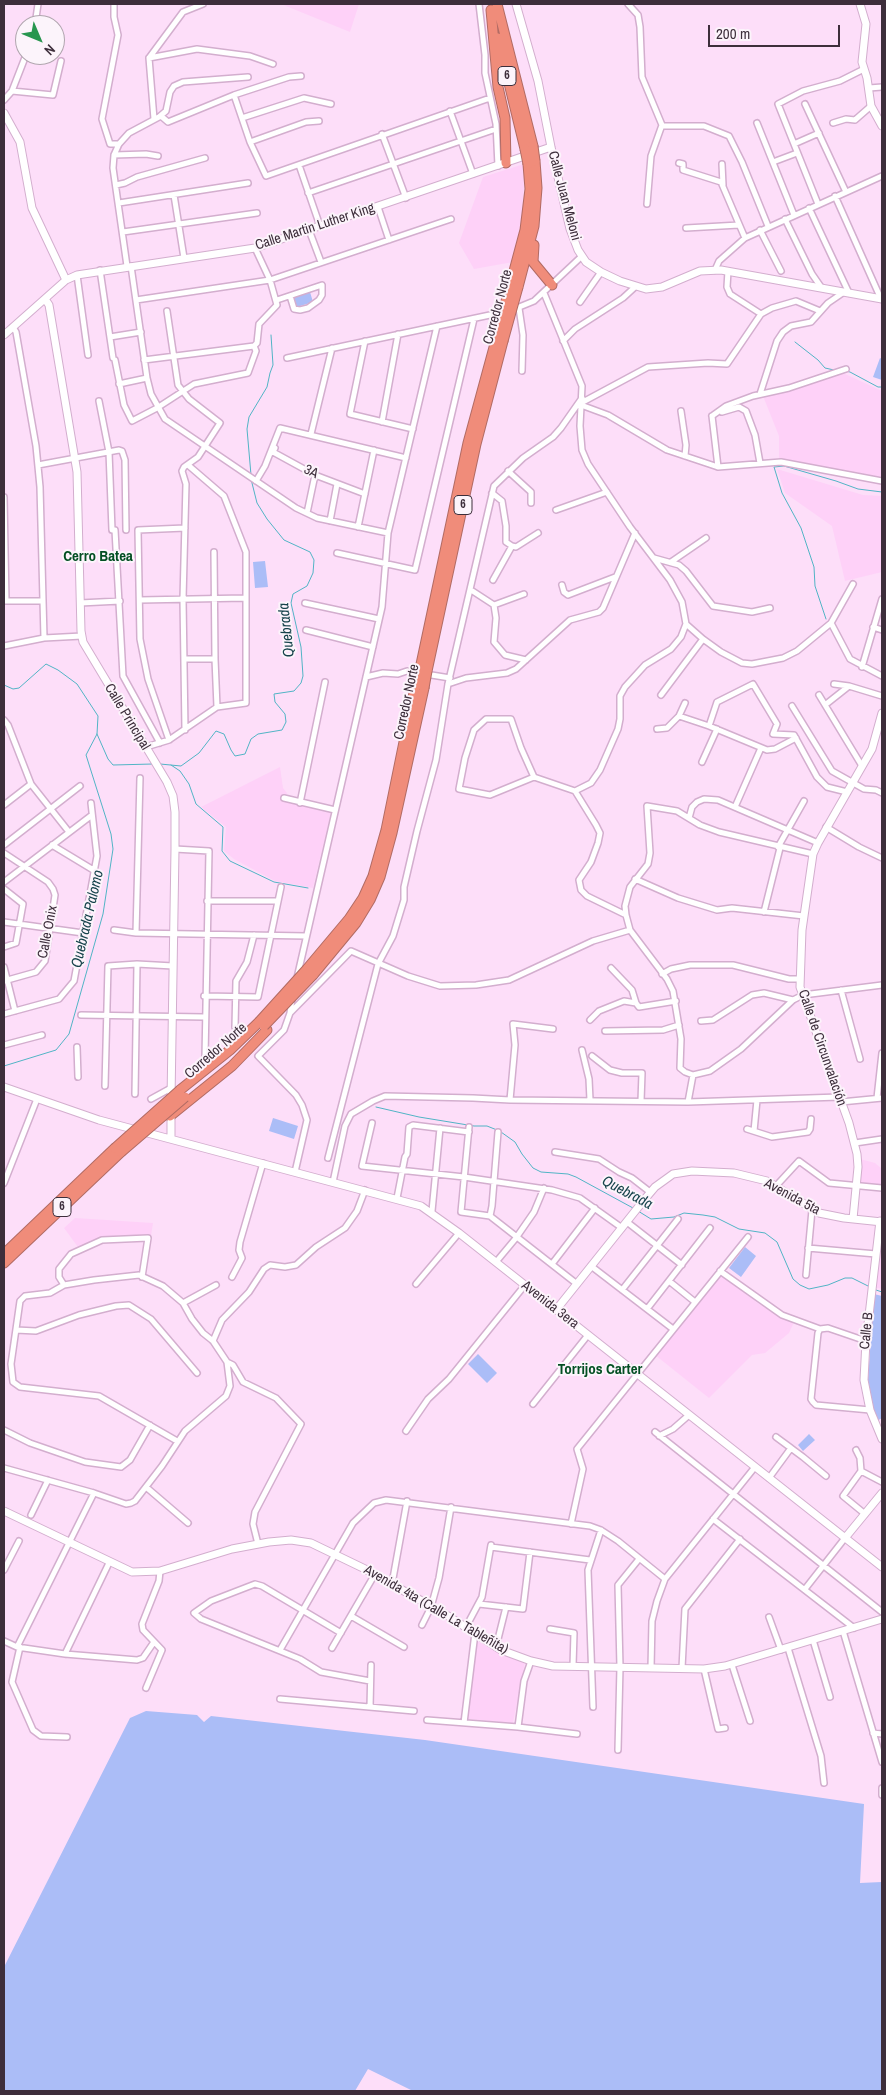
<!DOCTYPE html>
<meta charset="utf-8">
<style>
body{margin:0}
#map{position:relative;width:886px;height:2095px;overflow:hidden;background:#fddef9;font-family:"Archivo Narrow",sans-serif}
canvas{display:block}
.frame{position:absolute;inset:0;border:5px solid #3d2e3b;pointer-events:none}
.north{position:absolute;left:15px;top:15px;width:50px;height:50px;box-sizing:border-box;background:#fcf4fb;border:1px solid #b0a5ae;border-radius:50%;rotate:135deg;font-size:14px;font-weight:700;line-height:20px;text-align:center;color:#3d2e3b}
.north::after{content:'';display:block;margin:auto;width:18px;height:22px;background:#28964f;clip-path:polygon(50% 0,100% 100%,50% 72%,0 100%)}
.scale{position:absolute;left:708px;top:25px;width:132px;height:22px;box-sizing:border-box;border:2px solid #3d2e3b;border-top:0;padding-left:6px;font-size:15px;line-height:18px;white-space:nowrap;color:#3d2e3b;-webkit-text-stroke:4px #fcf4fb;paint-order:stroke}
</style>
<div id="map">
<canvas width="886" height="2095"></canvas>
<div class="frame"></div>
<div class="north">N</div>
<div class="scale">200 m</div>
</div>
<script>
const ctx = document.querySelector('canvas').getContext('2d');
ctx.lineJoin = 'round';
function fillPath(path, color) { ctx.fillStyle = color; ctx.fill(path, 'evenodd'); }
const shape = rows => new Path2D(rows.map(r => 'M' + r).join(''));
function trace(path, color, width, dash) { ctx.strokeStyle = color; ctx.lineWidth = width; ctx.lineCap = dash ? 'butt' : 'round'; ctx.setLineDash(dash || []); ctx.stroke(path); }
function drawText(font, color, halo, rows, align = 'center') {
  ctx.font = font + ' "Archivo Narrow",sans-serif'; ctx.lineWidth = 4; ctx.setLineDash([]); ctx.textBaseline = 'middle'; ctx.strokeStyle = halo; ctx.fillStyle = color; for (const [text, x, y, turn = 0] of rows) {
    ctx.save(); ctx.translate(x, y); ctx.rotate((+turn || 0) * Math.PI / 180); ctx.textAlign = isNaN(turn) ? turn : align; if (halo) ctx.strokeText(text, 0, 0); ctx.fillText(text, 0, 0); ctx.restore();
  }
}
fillPath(shape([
 [281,4,359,4,350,32],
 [524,164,525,172,522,218,513,262,474,269,459,243,483,177],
 [843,373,882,391,882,477,779,459,779,436,763,396],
 [777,469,863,495,882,496,882,572,845,581,832,526,785,493],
 [280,767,283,788,287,793,283,801,331,812,313,888,275,881,234,859,224,851,226,827,201,807],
 [860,1159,875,1163,882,1169,882,1187,858,1184],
 [75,1218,153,1223,151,1236,102,1237,78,1247,64,1228],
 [882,1236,882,1289,874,1287],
 [720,1274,759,1304,783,1318,794,1322,789,1333,765,1353,752,1355,709,1398,655,1355],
 [474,1639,491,1649,525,1662,513,1723,466,1719]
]), '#fed1f8');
fillPath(shape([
 [310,292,313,302,297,307,294,297],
 [880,358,882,359,882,380,873,377],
 [265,561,268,587,255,588,253,562],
 [273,1118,298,1126,294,1139,269,1131],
 [745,1247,756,1256,741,1277,729,1268],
 [874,1294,882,1296,882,1418,877,1421,867,1394],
 [478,1354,497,1373,487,1383,468,1364],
 [809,1434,815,1440,803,1451,798,1445],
 [146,1711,197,1715,204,1722,211,1716,425,1740,864,1804,860,1883,882,1882,882,2091,413,2091,368,2069,355,2091,4,2091,4,1967,130,1718]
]), '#abbdf7');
trace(shape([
 [795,342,818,360,825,368,834,370],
 [846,371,850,372,878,387,882,387],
 [251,475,247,429,249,417,267,387,270,373,273,365,271,335],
 [826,619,815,586,814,567,801,528,782,493,774,467,784,466,836,481,858,489,882,492],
 [4,685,13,689,19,688,46,664,58,670,77,684,98,716,97,734,86,755,111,834,113,849,103,914,69,1034,56,1050,4,1066],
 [97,734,108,759,113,765,153,764],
 [160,764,181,766,199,753,216,731,224,734,231,750,235,756,245,754,251,739,258,734,282,730,286,722,285,714,275,702,274,694,294,691,301,683,303,676,301,647,291,603,293,594,307,586,313,573,314,560,310,552,284,540,267,519,257,503,251,479],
 [171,765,180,771,189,784,196,804,223,827,222,851,230,861,274,882,308,888],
 [376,1107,419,1117,474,1126,487,1126,497,1130],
 [501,1132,515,1142,522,1154,533,1168,541,1172,568,1174,576,1177,633,1208],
 [638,1211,651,1219,674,1217,684,1213,703,1215,715,1217,739,1229,765,1233,777,1242,793,1279,800,1285,809,1289,828,1285,845,1278,852,1278,870,1287],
 [876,1290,882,1292]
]), '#51b4c5', 1);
const street = shape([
 [114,4,114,17,118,35,102,119,110,144,119,144],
 [479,4,485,55,485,73,496,124,498,166],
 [628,4,638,15,640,27,642,77,662,125,651,156,647,204],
 [35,25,38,4],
 [149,58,197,49,250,56,273,64],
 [869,88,882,87],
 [12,91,53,95,61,61],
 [234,95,250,142,266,176,490,98],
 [4,100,12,91,26,55],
 [805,104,846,192],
 [450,111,473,174],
 [161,116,168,122,234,95,289,77,301,76],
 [242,118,304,98,331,104],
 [154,119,149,58,183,12,203,4],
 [757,123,794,215],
 [833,123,846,119,855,120,871,106],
 [662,126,704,126,729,136,742,162,768,226],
 [382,134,406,198],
 [250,142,306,122,319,121],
 [794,144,819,133],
 [114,155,146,154,158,156],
 [773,162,797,153],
 [679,163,683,164,683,170,721,182,745,238],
 [722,164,723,185],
 [299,165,320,226],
 [116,185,125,183,137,177,205,158],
 [308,193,496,129],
 [174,195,184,258],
 [835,196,881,299],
 [119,203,248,183],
 [818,204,778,104,803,91,840,81,864,69],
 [378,207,389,240],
 [809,208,849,293],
 [785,219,812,274,821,287],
 [686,228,739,225],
 [309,230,321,262],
 [760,230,781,271],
 [123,232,257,213],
 [127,266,113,168,114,155,119,144,129,133,159,117,166,111,170,92,174,86,183,82,248,77],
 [131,266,147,378,151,394,165,419,296,508,317,518,388,533],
 [100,270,113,358],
 [715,270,719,261,745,238,882,176],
 [728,271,727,287,730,294,761,314],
 [77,275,88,355],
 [544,293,582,386,580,426,582,450,588,464,630,527,670,580,682,602,686,624,681,637,671,649,645,665,625,687,620,696,620,719,618,729,600,770,591,783,575,791],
 [136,300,270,280,451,219],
 [277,300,322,285,322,295,319,300,308,308,300,310,294,309,290,296],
 [580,302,601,272],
 [519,308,523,335,522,371],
 [512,310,534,301,582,256],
 [167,311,178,385,189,399,220,423,198,457,184,467,182,471,186,484,183,599,185,730],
 [13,327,16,332,36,446,40,487,44,638],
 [110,337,141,332],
 [365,341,350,414,413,429],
 [563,341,575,329,623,298,635,287],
 [287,358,504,312],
 [115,360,124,405,132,421,157,408,194,384,248,373,256,351,254,346,257,343,259,324,277,305,270,280,255,248],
 [144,360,254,346],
 [119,384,147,378],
 [760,394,777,341,783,332,791,326,811,322,828,303,844,292],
 [99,401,109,452,112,530],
 [581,403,648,367,708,363,727,364,761,314,772,308,796,301,820,311],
 [581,405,608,415,667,450,718,467,781,462,882,481],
 [681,411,686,445,685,456],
 [722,412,739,407,746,411,755,435,760,463],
 [712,416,726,406,753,396,789,388,846,369],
 [712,416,718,467],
 [382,422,398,334],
 [311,434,332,348],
 [275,448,273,452,315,475,365,494],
 [38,465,119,450,122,451,125,460,126,530],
 [508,471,531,492,531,503],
 [256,481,265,466,280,428,406,458],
 [492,493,502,501,506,526,506,542,512,546,516,547,538,533],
 [4,497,6,601],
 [556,510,607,492],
 [307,513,315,475],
 [330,521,337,484],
 [358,527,374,450],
 [115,530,123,676,160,743],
 [214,552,215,659,217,707],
 [337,553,415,570,474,319],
 [654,558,679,565,686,571,713,606,752,612,770,608],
 [671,562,706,538],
 [493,580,512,546],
 [562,585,564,592,568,595,615,577],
 [471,590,494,605,524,594],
 [140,600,245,598],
 [4,601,42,601],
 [80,603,120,601],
 [305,603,379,619],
 [494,605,496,618,494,642,505,655,526,660],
 [831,623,850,659,882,676],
 [686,624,703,639,721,652,742,663,752,664,783,658,797,651,831,623,853,584],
 [873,627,882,630],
 [306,630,373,647],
 [4,646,44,638,82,636],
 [185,659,215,659],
 [862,667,882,599],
 [366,677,383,673,398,674,407,671,450,678],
 [448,684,466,678,507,673,516,669,570,620,599,612,603,608,635,533],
 [834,684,849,686],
 [661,695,703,639],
 [819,695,862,766],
 [825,705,849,686,882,696],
 [792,706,832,771,864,789,876,790,882,793],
 [679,716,709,726,767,750,775,749,796,738],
 [4,720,8,725,31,784,4,805],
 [709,726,717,702,753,684,777,724,773,734,794,735,817,777,827,787,847,792],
 [657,729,667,728,679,716,685,703],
 [169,740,148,679,140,639,138,530,185,528],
 [146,747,169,740,217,707,246,703,246,552,224,496,188,465],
 [702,762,717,729],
 [534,777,490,795,459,789,465,758,474,730,486,719,511,719,521,748,534,777,575,791,596,825,600,833,598,843,591,862,579,880,581,890,587,896,626,915],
 [31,784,69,832],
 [284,798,335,810],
 [300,803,325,682],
 [735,807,761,748],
 [689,818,692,807,697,802,704,799,718,800,818,843],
 [826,827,859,847,882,858],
 [4,845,80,786],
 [52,845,95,871],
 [778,847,804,801],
 [175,849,209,851,205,1057],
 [4,853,48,882,53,889,55,895,45,961,36,972,4,981],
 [813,854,719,832,700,825,677,811,647,806,650,853,648,864,630,887,625,906,626,915,630,930,667,979,673,991,681,1039,680,1068,685,1072,693,1075,710,1071,741,1049,793,1000,803,995,882,985],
 [635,879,678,898,717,910,732,908,804,916],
 [4,882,92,815],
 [4,889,23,904,16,943,4,947],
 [207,901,278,901],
 [764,912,780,848],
 [4,922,83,933],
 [114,930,136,933,306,936],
 [136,933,140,778],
 [4,967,15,1011],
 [611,968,632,990,636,1003],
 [662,974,671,969,690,965,733,965,789,979,800,979],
 [297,978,382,607,388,533,437,326],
 [841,990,860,1059],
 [204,996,258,997,281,887],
 [292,999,290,1013,284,1030,258,1056,296,1095,302,1105,307,1120,295,1172],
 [290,1013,351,951,408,976,440,986,476,985,509,980,593,941,630,930],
 [4,1014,59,999,74,981,97,856,91,803],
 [81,1015,204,1017],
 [590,1020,599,1011,624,1001,636,1003,639,1007,676,1001],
 [701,1021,713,1020,752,995,764,993,793,1000],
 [235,1027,236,981,247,962,254,935],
 [605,1031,663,1030,679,1025],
 [4,1045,42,1035],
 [77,1047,78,1077],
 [582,1050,589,1079,590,1100],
 [592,1056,610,1070,622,1073,642,1073,641,1101],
 [105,1086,108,966,137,964,173,966],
 [135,1094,137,964],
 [877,1098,882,1053],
 [151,1099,171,1088],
 [510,1100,515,1045,513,1024,553,1029],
 [688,1102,693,1075],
 [841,1102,882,1098],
 [372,1123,362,1166,464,1177,552,1190,580,1198,622,1228],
 [469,1127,461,1212,490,1216,577,1284],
 [747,1129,772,1137,808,1132,810,1129,811,1119],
 [754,1131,757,1100],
 [855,1143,882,1139],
 [555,1152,599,1159,619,1172,632,1178,650,1192],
 [328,1158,378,964,393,936,404,900,404,887,417,831,436,760,448,684,494,486,523,458,553,437,561,428,582,398],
 [333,1182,345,1126,351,1114,373,1101,385,1096,473,1098,510,1100,688,1102,839,1097],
 [4,1183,37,1099],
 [776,1186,799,1161,829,1183,882,1188],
 [397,1198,405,1157,407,1154,409,1127,413,1125,469,1132],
 [432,1211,440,1128],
 [490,1216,492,1206,498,1132],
 [627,1222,682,1265],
 [808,1248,876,1254],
 [496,1262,516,1238,534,1212,544,1188],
 [552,1264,595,1208],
 [591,1266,673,1329],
 [720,1271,782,1315,820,1329,828,1328,866,1341],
 [806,1275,812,1210],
 [232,1277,242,1258,239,1250,240,1242,263,1163],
 [669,1281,695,1302],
 [416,1284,459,1233],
 [64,1285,59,1277,59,1269,71,1254,102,1240,148,1238,142,1277],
 [622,1290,678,1219],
 [183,1303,216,1285],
 [647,1309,710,1228],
 [820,1329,818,1333,811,1399,813,1402,816,1405,870,1410],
 [16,1330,36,1331,79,1315,116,1306,129,1305,151,1319,197,1373],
 [213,1341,222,1320,249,1292,264,1269,270,1265,285,1267,296,1265,316,1247,345,1228,357,1211,365,1190],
 [227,1362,233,1365,243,1382,276,1398,301,1424,255,1512,253,1524,258,1544],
 [533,1404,588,1335],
 [4,1430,30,1443,85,1462,121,1467,130,1460,150,1425],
 [406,1431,428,1399,449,1379,525,1285],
 [655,1432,882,1612],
 [659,1436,673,1429,689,1415],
 [856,1450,860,1458,861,1471,843,1496,865,1514],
 [4,1468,94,1493,126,1504,131,1503,135,1501,162,1466,185,1431,226,1396,230,1386,227,1362,213,1341,203,1333,192,1319,183,1303,163,1286,139,1275,94,1280,64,1285,50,1293,25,1296,20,1301,11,1364,13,1382,20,1387,99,1396,177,1441],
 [861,1471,882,1482],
 [769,1478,791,1448,776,1437,803,1457,826,1476],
 [146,1487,188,1523],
 [31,1515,48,1480],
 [713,1519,854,1628],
 [571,1524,583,1469,577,1449,748,1237],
 [491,1547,590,1560],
 [4,1570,19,1541],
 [392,1584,407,1501],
 [805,1589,845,1538],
 [479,1604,523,1609,530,1552],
 [351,1616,404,1647],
 [769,1617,781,1650],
 [422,1625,431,1607,439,1578,451,1507],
 [466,1627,482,1597,491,1545],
 [550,1629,574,1633,573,1666],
 [843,1631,882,1762],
 [341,1633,262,1586,255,1584,211,1601,194,1613,201,1619,300,1659,321,1672,370,1681],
 [813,1640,830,1697],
 [4,1641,17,1647,65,1654,137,1660,143,1658,154,1642],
 [17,1647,94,1493],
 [20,1647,12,1682,33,1730,41,1736,67,1737],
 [496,1647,506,1607],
 [332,1648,375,1574],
 [788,1648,821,1756,824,1783],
 [280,1650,353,1523,374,1503,386,1500,590,1526,601,1530,618,1541,665,1579],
 [65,1654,109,1563],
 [732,1665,750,1721],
 [651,1668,652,1621,657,1601,665,1579,755,1467],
 [682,1668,685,1609,740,1539],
 [704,1669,718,1729,725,1728],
 [146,1688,162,1650,143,1630,142,1624,159,1581,160,1571],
 [280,1699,414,1711],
 [370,1707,371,1665],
 [593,1707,588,1570,601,1530],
 [427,1720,518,1727,577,1734],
 [464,1723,475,1633],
 [518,1727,524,1681,531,1661],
 [873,1733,882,1734],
 [618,1750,620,1667,618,1585,639,1559],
 [882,1788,882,1795]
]);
const secondary = shape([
 [516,4,538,81,551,147,570,229,578,250,586,262,601,272,620,281,646,289,662,287,700,271,721,270,882,299],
 [860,4,866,24,862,62,867,78,871,106,882,126],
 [4,113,20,142,32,208,66,280],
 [45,299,49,305,77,472,81,631,83,642,167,782,173,796,175,812,175,849,171,1100],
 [4,335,66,280,77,275,255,248,551,147],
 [4,1087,99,1120,421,1206,459,1233,882,1567],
 [171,1111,171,1138],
 [853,1219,858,1167,857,1154,849,1123,800,987,802,930,813,854,818,843,872,749,882,713],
 [880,1221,866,1341,864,1380,870,1410,882,1439],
 [556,1310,644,1200,655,1187,673,1174,692,1171,734,1173,767,1181,819,1213,844,1218,882,1222],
 [4,1511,132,1572,160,1571,232,1549,269,1542,291,1540,311,1543,365,1569,445,1614,501,1650,531,1661,553,1666,704,1669,725,1666,882,1619],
 [845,1538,882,1493]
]);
const highway = shape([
 [497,4,533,146],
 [491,10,498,87,505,118,506,163],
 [498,38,525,149],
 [534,245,533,262,552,285],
 [510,286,525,230,530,189,528,164],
 [518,287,534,226,537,188,535,161],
 [420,669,468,443,496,340],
 [427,671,476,444,503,341],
 [307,969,349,919,363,898,373,876,386,830,415,688],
 [313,975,356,923,370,900,380,877,392,833,424,688],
 [180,1090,230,1050,259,1022],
 [170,1116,232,1066,267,1030],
 [4,1254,115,1148],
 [4,1263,121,1152]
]);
trace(street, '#d3aece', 8);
trace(secondary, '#d3aece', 9);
trace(highway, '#b16b64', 11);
trace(street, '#fff', 5);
trace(secondary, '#fff', 7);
trace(highway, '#f08c7a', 9);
const highwayBridge = shape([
 [533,146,535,161],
 [525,149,528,164],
 [496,340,510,286],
 [503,341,518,287],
 [415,688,420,669],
 [424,688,427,671],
 [259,1022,307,969],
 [264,1026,313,975],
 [115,1148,180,1090],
 [121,1152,185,1097]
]);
trace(highwayBridge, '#b16b64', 11, []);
trace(highwayBridge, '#f08c7a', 9);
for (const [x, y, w] of [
 [507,76,18],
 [463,505,18],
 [62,1207,18]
]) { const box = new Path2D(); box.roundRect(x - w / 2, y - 9.5, w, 19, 4); ctx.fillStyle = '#fcf4fb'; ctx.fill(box); trace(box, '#3d2e3b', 1); }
drawText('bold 12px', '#3d2e3b', null, [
 ["6",507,76],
 ["6",463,505],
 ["6",62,1207]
]);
drawText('14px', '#3d2e3b', '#fcf4fb', [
 ["Calle Juan Meloni",564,196,75],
 ["Calle Martin Luther King",315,227,-18],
 ["Corredor Norte",498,307,-75],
 ["3A",311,472,27],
 ["Corredor Norte",407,702,-78],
 ["Calle Principal",127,717,59],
 ["Calle Onix",48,932,-79],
 ["Calle de Circunvalación",822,1048,71],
 ["Corredor Norte",216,1051,-41],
 ["Avenida 5ta",792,1197,28],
 ["Avenida 3era",550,1305,38],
 ["Calle B",867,1331,-84],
 ["Avenida 4ta (Calle La Tableñita)",436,1610,30]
]);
drawText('bold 15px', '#034f23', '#fcf4fb', [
 ["Cerro Batea",98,557],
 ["Torrijos Carter",600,1370]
]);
drawText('italic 15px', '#16434b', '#fcf4fb', [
 ["Quebrada",287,630,-96],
 ["Quebrada Palomo",88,919,-77],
 ["Quebrada",627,1193,28]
]);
</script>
